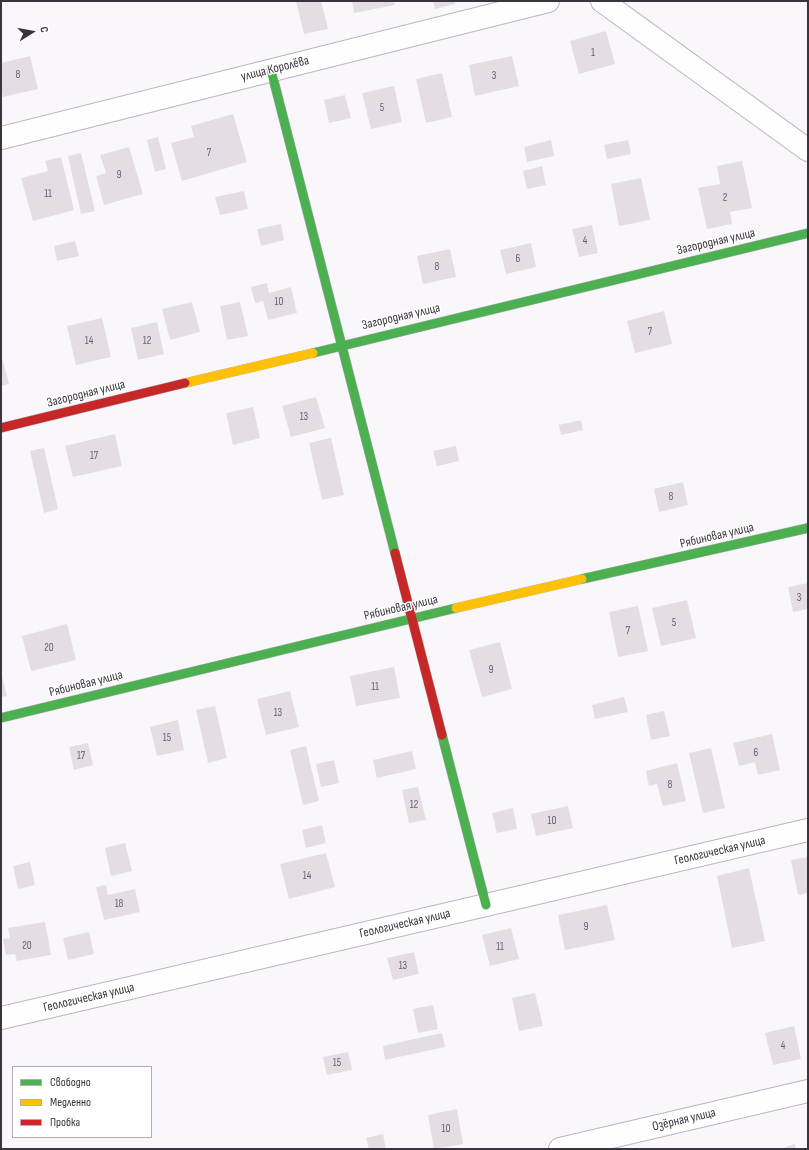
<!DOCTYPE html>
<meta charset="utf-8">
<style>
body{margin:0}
#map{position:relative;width:809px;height:1150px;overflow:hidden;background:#f9f7fb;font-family:"Sofia Sans Condensed",sans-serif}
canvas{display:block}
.frame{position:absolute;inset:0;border:2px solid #3a343e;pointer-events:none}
.legend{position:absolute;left:12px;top:1066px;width:140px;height:72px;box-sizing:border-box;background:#fff;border:1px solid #b0aeb2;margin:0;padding:5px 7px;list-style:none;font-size:12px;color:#3a343e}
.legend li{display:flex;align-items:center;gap:8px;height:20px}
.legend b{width:20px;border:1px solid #b0aeb2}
.north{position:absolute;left:12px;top:12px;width:40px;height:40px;-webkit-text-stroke:3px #fff;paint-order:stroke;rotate:79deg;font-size:11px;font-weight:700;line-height:16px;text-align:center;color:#3a343e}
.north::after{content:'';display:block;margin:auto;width:14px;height:18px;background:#3a343e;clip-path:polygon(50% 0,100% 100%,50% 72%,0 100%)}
</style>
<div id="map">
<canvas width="809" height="1150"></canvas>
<div class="frame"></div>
<ul class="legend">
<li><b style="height:5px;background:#4caf50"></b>Свободно</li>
<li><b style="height:5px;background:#ffc107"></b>Медленно</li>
<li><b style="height:5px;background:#c62828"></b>Пробка</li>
</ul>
<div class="north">С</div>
</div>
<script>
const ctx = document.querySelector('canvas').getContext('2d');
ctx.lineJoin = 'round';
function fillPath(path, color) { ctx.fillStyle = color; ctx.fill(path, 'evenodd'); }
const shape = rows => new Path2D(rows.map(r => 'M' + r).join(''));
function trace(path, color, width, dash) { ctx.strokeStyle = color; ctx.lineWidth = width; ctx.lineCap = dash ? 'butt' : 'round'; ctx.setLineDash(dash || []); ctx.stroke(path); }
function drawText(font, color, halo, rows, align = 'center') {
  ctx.font = font + ' "Sofia Sans Condensed",sans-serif'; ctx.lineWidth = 3; ctx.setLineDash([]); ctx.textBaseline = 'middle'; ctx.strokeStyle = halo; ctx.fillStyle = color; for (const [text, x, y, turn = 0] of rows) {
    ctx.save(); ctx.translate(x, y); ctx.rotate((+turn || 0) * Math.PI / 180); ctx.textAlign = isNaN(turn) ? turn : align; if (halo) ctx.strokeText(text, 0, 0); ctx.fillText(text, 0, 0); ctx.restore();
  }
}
fillPath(shape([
 [296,1,321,1,328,29,304,34],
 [352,1,394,1,395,5,354,13],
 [433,1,455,1,455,4,435,9],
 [606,31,615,64,579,74,570,41],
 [30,56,38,89,3,97,1,88,1,63],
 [512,56,519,86,475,96,469,65],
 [442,73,452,117,426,123,416,79],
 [394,86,402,122,371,129,362,93],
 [345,95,351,118,329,123,324,100],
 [233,114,247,162,182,181,171,143,194,137,191,126],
 [158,137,166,169,155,172,147,140],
 [551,140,554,156,527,162,524,147],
 [628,140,631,154,607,159,604,145],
 [129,147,143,194,104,205,96,176,106,173,100,155],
 [81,153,95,211,81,214,68,156],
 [61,157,74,210,33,221,21,178,48,171,45,161],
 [742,161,752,208,730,212,732,224,707,229,698,188,720,184,717,166],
 [542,166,546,185,527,189,523,171],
 [641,178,650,220,619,226,611,184],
 [244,191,248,209,220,215,215,197],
 [281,224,284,240,261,246,257,229],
 [592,225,598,253,579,257,572,229],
 [75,241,79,256,57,261,54,246],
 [531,243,536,267,506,274,500,250],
 [450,249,456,277,423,284,417,256],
 [267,283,269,293,291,287,297,313,268,320,263,301,255,303,251,287],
 [192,302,200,332,170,340,162,309],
 [240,302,248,336,227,340,220,306],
 [664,311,672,344,635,353,627,321],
 [102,318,111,357,76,365,67,326],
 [157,322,164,354,138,360,131,328],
 [1,354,9,384,1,386],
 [316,397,325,428,291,437,282,406],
 [253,407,260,438,233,445,226,413],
 [581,420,583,430,561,435,559,425],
 [115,434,122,466,73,477,65,446],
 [331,438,344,495,322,500,309,443],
 [456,446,459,461,437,466,433,451],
 [44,448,58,509,44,513,30,451],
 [683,482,688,505,659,512,654,489],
 [808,583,808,609,793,612,788,587],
 [687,600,696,638,661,646,652,608],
 [638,606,648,651,618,657,609,612],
 [67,624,76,660,31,671,22,636],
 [500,642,512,689,482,697,469,650],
 [394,667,400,698,356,706,350,676],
 [1,672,7,696,1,697],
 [290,691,299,727,266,735,257,699],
 [624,697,628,712,595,719,592,705],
 [215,706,227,758,208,763,196,710],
 [664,711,670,736,651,740,646,715],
 [178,720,184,750,157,756,150,727],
 [772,734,780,770,758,775,755,762,739,766,733,743],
 [88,743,93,765,74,770,69,747],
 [306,746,319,801,303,805,290,750],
 [711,748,725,808,703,813,689,753],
 [412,751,416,769,377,778,373,760],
 [334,760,339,783,321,787,316,764],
 [677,763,686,801,663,806,657,784,649,786,646,771],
 [418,787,426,820,409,823,402,790],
 [568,806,573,828,536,836,531,814],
 [513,808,517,829,497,833,492,813],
 [322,825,326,843,306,848,302,830],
 [125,843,132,871,111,876,105,848],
 [326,853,335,887,289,899,280,864],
 [808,857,808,893,798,895,791,860],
 [30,862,35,885,18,889,13,866],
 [749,868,765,941,732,948,717,876],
 [106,885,108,895,135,889,140,912,104,920,96,887],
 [607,905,615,940,565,950,558,915],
 [45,922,51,955,17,961,15,954,6,955,3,939,10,938,8,928],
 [511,928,519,959,490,966,482,935],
 [89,932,94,954,68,960,63,938],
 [414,952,419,974,393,980,387,958],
 [535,993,543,1026,519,1031,512,998],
 [433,1005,438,1029,418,1033,413,1009],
 [794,1026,801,1059,773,1065,765,1033],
 [442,1033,445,1047,385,1060,383,1046],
 [348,1052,352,1070,327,1075,323,1057],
 [457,1109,463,1144,434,1149,428,1115],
 [383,1134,386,1149,369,1149,366,1138],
 [795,1144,796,1149,786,1149,785,1147]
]), '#e4dee4');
const street = shape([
 [602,1,808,150],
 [1,138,548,1],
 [1,1018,808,830],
 [560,1149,808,1091]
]);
const fast = shape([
 [271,70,395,553],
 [313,353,808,233],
 [582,579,808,528],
 [1,718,456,608],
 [442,735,486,905]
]);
const slow = shape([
 [185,383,313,353],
 [456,608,582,579]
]);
const jam = shape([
 [1,428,185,383],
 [395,553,442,735]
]);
trace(street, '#b9b6bc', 24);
trace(fast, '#b9b6bc', 10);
trace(slow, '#b9b6bc', 10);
trace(jam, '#b9b6bc', 10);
trace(street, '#fefefe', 22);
trace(fast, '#4caf50', 9);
trace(slow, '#ffc107', 9);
trace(jam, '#c62828', 9);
drawText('11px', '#67616a', null, [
 ["1",593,53],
 ["8",18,75],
 ["3",494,76],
 ["5",382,108],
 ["7",209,153],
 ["9",119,175],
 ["11",48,194],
 ["2",725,198],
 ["4",585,241],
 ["6",518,259],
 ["8",437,267],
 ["10",279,302],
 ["7",650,332],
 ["14",89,341],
 ["12",147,341],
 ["13",304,417],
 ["17",94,456],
 ["8",671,497],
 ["3",799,598],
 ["5",674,623],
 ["7",628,631],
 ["20",49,648],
 ["9",491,670],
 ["11",375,687],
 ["13",278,713],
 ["15",167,738],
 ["6",756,753],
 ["17",81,756],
 ["8",670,785],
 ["12",414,805],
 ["10",552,821],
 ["14",307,876],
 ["18",119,904],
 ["9",586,927],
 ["20",27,946],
 ["11",500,947],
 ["13",403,966],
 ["4",783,1046],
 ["15",337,1063],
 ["10",446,1129]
]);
drawText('13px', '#3a343e', '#fff', [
 ["улица Королёва",275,69,-14],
 ["Загородная улица",716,242,-13],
 ["Загородная улица",401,317,-13],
 ["Загородная улица",86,394,-14],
 ["Рябиновая улица",717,536,-13],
 ["Рябиновая улица",401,608,-13],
 ["Рябиновая улица",86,684,-14],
 ["Геологическая улица",720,851,-13],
 ["Геологическая улица",405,924,-13],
 ["Геологическая улица",89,998,-13],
 ["Озёрная улица",684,1120,-13]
]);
</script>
